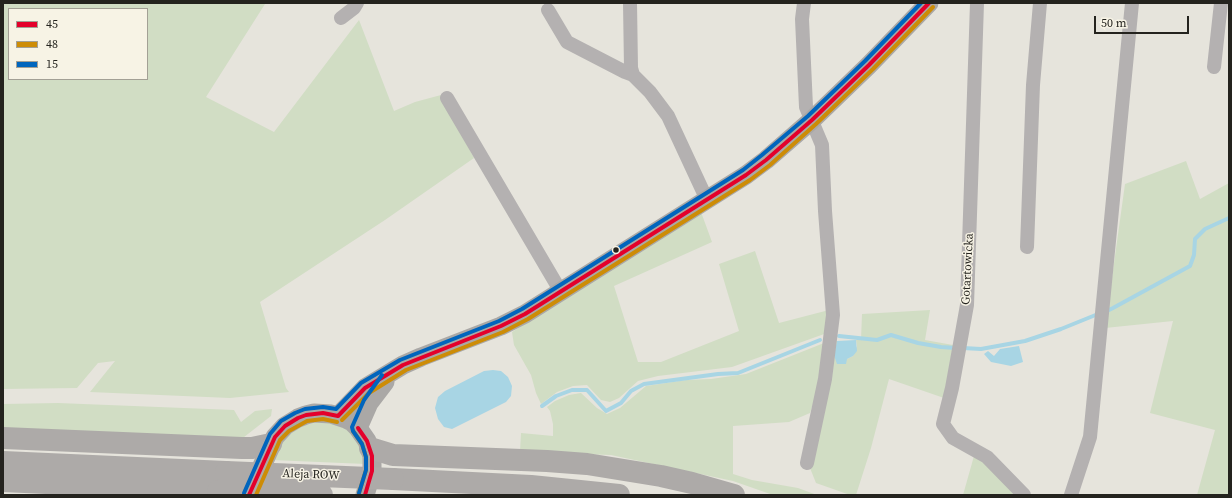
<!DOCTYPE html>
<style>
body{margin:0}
#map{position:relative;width:1232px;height:498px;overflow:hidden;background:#e6e4dc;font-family:"Source Serif 4",serif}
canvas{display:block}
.frame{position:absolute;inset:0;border:4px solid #24231e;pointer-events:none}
.legend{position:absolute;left:8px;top:8px;width:140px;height:72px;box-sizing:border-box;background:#f7f3e5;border:1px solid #a3a095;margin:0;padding:5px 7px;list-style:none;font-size:12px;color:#24231e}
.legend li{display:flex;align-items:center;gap:8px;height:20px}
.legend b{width:20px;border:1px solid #a3a095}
.scale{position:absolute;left:1094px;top:16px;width:95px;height:18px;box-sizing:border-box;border:2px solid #24231e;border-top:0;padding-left:5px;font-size:12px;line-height:14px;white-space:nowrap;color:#24231e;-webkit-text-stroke:3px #f7f3e5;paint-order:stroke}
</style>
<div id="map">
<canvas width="1232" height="498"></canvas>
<div class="frame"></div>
<ul class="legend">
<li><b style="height:5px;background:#e4002b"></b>45</li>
<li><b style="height:5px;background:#cd8c06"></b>48</li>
<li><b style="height:5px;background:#0065bd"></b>15</li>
</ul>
<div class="scale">50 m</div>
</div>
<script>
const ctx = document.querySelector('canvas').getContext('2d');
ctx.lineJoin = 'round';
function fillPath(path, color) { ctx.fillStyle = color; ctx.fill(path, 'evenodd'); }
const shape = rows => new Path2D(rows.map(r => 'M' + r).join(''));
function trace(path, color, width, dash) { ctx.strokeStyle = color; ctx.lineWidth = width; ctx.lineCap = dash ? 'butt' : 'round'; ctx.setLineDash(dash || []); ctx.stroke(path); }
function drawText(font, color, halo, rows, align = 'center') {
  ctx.font = font + ' "Source Serif 4",serif'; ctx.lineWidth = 3; ctx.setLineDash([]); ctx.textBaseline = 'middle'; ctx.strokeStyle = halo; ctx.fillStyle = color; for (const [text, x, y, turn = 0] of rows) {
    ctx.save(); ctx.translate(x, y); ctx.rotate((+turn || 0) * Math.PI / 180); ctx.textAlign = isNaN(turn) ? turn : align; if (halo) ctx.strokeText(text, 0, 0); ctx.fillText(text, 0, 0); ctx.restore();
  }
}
fillPath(shape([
 [3,3,265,4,206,97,274,132,359,20,394,111,415,102,441,95,474,158,385,220,260,302,286,388,289,392,230,398,90,392,115,361,98,363,77,388,3,389],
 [9,9,147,9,147,79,9,79],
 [1186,161,1200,199,1229,183,1229,495,1197,495,1215,430,1150,413,1173,321,1105,328,1125,184],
 [701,212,712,242,614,286,638,362,661,362,739,331,719,264,755,251,779,323,829,310,827,333,732,367,658,376,638,381,619,398,610,402,601,400,587,385,573,386,557,392,541,404,536,393,531,375,514,345,512,332],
 [930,310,925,340,953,345,944,398,889,379,871,448,856,495,850,495,816,483,810,468,835,341,837,341,836,348,847,359,853,356,857,346,856,340,861,340,862,314],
 [824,343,821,379,810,413,789,422,733,426,733,474,752,480,798,488,817,495,773,495,733,481,611,455,520,452,521,433,553,436,553,424,550,411,547,407,555,401,569,395,581,393,597,408,607,414,620,408,646,386,686,380,711,379,746,374],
 [58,403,234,410,241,422,255,411,272,409,271,416,239,441,3,429,3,404],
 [318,422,330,423,343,427,351,432,357,440,366,464,272,460,280,446,288,435,302,426],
 [974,456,983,460,1016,495,963,495]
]), '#d1ddc4');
fillPath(shape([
 [856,340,857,351,853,356,847,359,846,364,837,364,834,355,837,341],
 [1019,346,1023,362,1011,366,991,362,984,354,988,351,994,356,1000,349],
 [493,370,501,371,508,377,512,386,511,396,506,402,452,429,444,427,438,419,435,408,438,397,445,391,484,371]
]), '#a8d5e4');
trace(shape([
 [1105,312,1113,308,1190,266,1194,255,1195,239,1205,229,1229,218],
 [839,336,877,340,891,335,918,343,941,347,956,348],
 [963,348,981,349,1025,341,1061,329,1098,314],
 [542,406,556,396,572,390,587,390,606,411,621,403,631,391,644,384,718,374,738,373,820,340]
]), '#a8d5e4', 4);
trace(shape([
 [630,3,631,68,633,75,650,92,668,116,707,200],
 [804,3,802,19,806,107,822,145,825,211,833,315,825,379,807,463],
 [977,3,967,305,952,388,943,424,953,438,987,457,1024,495],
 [548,10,567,42,625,72,633,75],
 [341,18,354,8,357,3],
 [1214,67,1221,3],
 [447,98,561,292],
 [1027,247,1033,85,1040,3],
 [1071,495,1090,437,1132,3]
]), '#b4b1b1', 14);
trace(shape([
 [338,416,365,388,403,365,421,357,501,326,525,314,746,175,766,160,812,120,869,65,929,3],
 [358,428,369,403,385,382],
 [253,486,275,437,285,426,298,418,306,415,314,413,331,414,346,419,352,422,358,428,367,441,372,456,372,471,365,495]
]), '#aaa8a6', 19);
trace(shape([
 [3,438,242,448,252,448,271,444],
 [370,448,393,455,547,461,587,464,661,476,692,483,734,495],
 [3,462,226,472],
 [393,479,531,486,619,495],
 [3,481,218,491]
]), '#adaaa8', 22);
trace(shape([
 [226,472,393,479],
 [218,491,322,495]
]), '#adaaa8', 22);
trace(shape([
 [338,416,365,388,403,365,501,326,525,314,746,175,766,160,812,120,869,65,929,3],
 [358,428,367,441,372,456,372,471,365,495],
 [249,495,275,437,285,426,298,418,306,415,323,413,338,416]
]), '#e4002b', 4);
trace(shape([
 [342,420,369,393,406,370,503,332,528,319,750,180,770,165,816,124,873,69,933,7],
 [353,431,362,444,366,457,366,470,359,493],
 [256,495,280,440,289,431,307,421,323,419,337,422]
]), '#cd8c06', 4);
trace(shape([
 [244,493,270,434,281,421,295,413,305,409,323,407,336,409,361,383,400,360,499,321,522,309,743,170,762,155,808,116,865,61,921,3],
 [359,493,366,470,366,457,362,444,353,431,352,427,364,400,382,375]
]), '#0065bd', 4);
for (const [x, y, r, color] of [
 [616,250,3.5,"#24231e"]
]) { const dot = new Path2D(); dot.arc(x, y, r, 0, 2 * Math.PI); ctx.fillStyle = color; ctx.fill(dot); trace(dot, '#f7f3e5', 1.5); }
drawText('12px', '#24231e', '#f7f3e5', [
 ["Gotartowicka",968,269,-87],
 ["Aleja ROW",311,475,2]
]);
</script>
